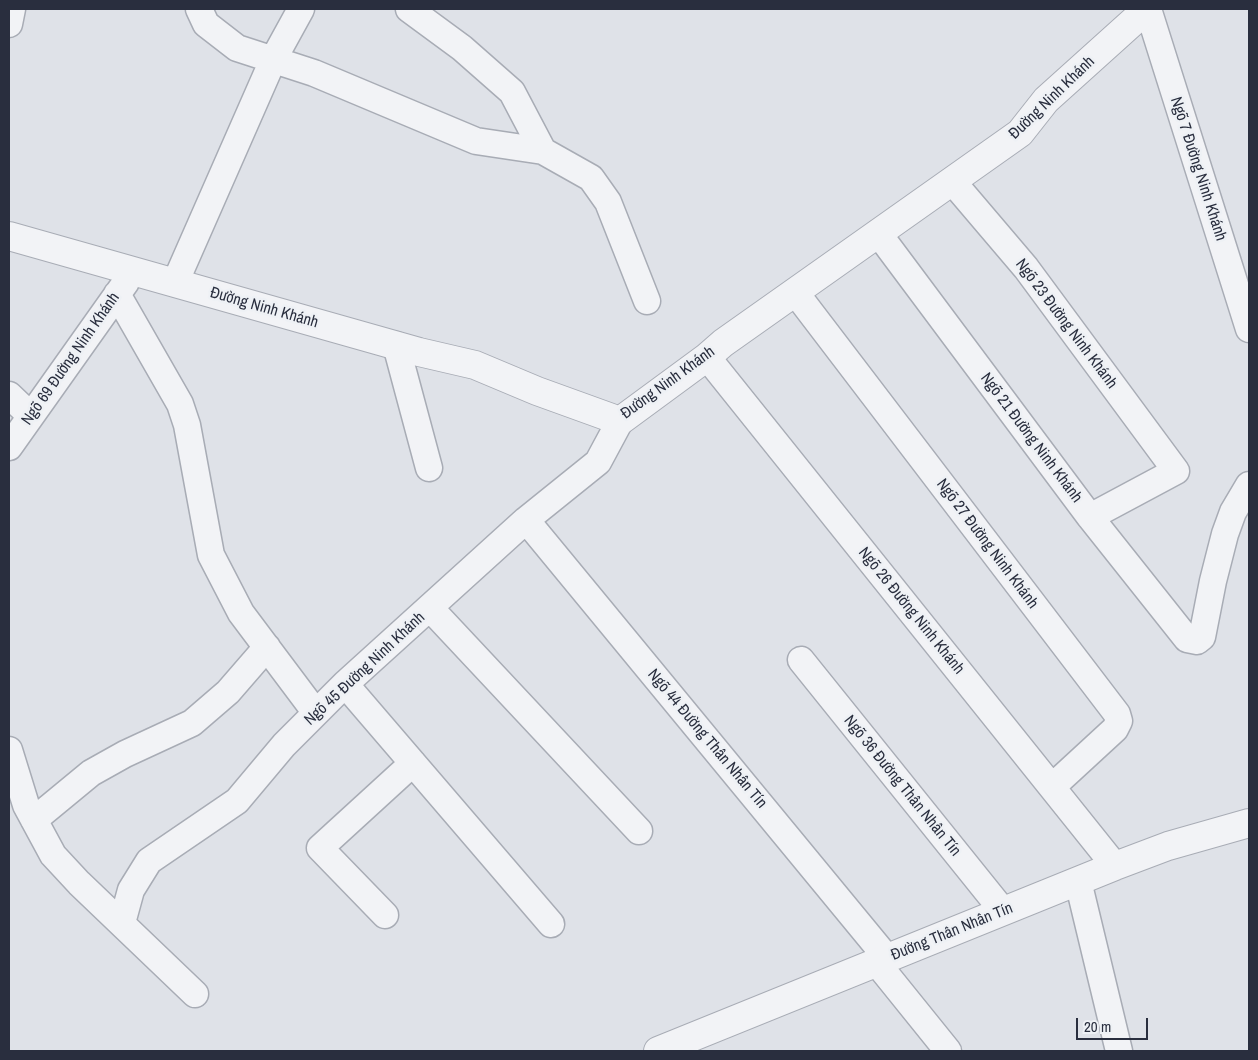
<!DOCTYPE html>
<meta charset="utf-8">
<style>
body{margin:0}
#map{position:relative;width:1258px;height:1060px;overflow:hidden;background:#dfe2e8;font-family:"Archivo Narrow",sans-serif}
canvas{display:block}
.frame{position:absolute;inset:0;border:10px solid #292e3e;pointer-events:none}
.scale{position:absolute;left:1076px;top:1018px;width:72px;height:22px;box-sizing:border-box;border:2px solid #292e3e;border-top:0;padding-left:6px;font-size:15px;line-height:18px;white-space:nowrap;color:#292e3e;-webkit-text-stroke:4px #eef1f5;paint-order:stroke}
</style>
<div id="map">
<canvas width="1258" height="1060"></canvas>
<div class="frame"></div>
<div class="scale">20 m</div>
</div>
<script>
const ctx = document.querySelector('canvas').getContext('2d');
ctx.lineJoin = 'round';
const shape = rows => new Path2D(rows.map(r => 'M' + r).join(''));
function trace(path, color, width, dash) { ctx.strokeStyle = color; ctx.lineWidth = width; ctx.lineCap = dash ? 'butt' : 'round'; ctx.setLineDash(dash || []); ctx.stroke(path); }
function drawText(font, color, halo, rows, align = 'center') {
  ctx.font = font + ' "Archivo Narrow",sans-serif'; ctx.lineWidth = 5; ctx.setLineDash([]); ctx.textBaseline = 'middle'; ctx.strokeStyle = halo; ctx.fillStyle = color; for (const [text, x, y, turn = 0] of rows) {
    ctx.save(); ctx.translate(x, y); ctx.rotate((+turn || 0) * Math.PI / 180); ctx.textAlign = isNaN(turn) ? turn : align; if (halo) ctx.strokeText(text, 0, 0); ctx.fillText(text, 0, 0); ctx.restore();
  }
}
const minor = shape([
 [199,9,206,24,237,48,314,73,476,141,543,151,512,92,462,48,409,9],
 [1148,9,1249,329],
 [9,24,12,9],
 [543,151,591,178,608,202,647,301],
 [952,181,1026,268,1176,471,1090,517],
 [878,233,1090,517,1187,639,1197,641,1202,637,1213,581,1225,534,1233,512,1249,485],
 [175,283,273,60,301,9],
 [795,292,1117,714,1119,721,1115,729,1052,787],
 [117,294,180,404,187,425,211,555,241,613,316,713],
 [396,345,429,468],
 [707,357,1115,866],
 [9,395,31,416],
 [9,447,126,282],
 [526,520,887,958],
 [430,608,639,831],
 [801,660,1003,911],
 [345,684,551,924],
 [9,750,26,805,53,855,79,883,195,994],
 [34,820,91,773,125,754,192,723,228,692,267,647],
 [1078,881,1119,1051],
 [385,915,320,848,413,763],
 [122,923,131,890,149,861,237,801,284,745,345,684,526,520,598,462,620,421],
 [877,963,948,1051]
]);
const tertiary = shape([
 [9,236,419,352,475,365,537,391,620,421,707,357,723,343,1020,133,1046,100,1147,9],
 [658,1051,1115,866,1168,846,1249,823]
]);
trace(minor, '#a8acb5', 29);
trace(tertiary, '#a8acb5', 30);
trace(minor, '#f2f3f6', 26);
trace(tertiary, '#f2f3f6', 28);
drawText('16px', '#292e3e', '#eef1f5', [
 ["Đường Ninh Khánh",1052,98,-44],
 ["Ngõ 7 Đường Ninh Khánh",1198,169,72],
 ["Đường Ninh Khánh",264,308,16],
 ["Ngõ 23 Đường Ninh Khánh",1066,324,53],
 ["Ngõ 69 Đường Ninh Khánh",71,359,-55],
 ["Đường Ninh Khánh",668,383,-36],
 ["Ngõ 21 Đường Ninh Khánh",1031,438,53],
 ["Ngõ 27 Đường Ninh Khánh",987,544,53],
 ["Ngõ 26 Đường Ninh Khánh",911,611,51],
 ["Ngõ 45 Đường Ninh Khánh",365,669,-43],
 ["Ngõ 44 Đường Thân Nhân Tín",707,739,50],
 ["Ngõ 36 Đường Thân Nhân Tín",902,786,51],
 ["Đường Thân Nhân Tín",952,932,-22]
]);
</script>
